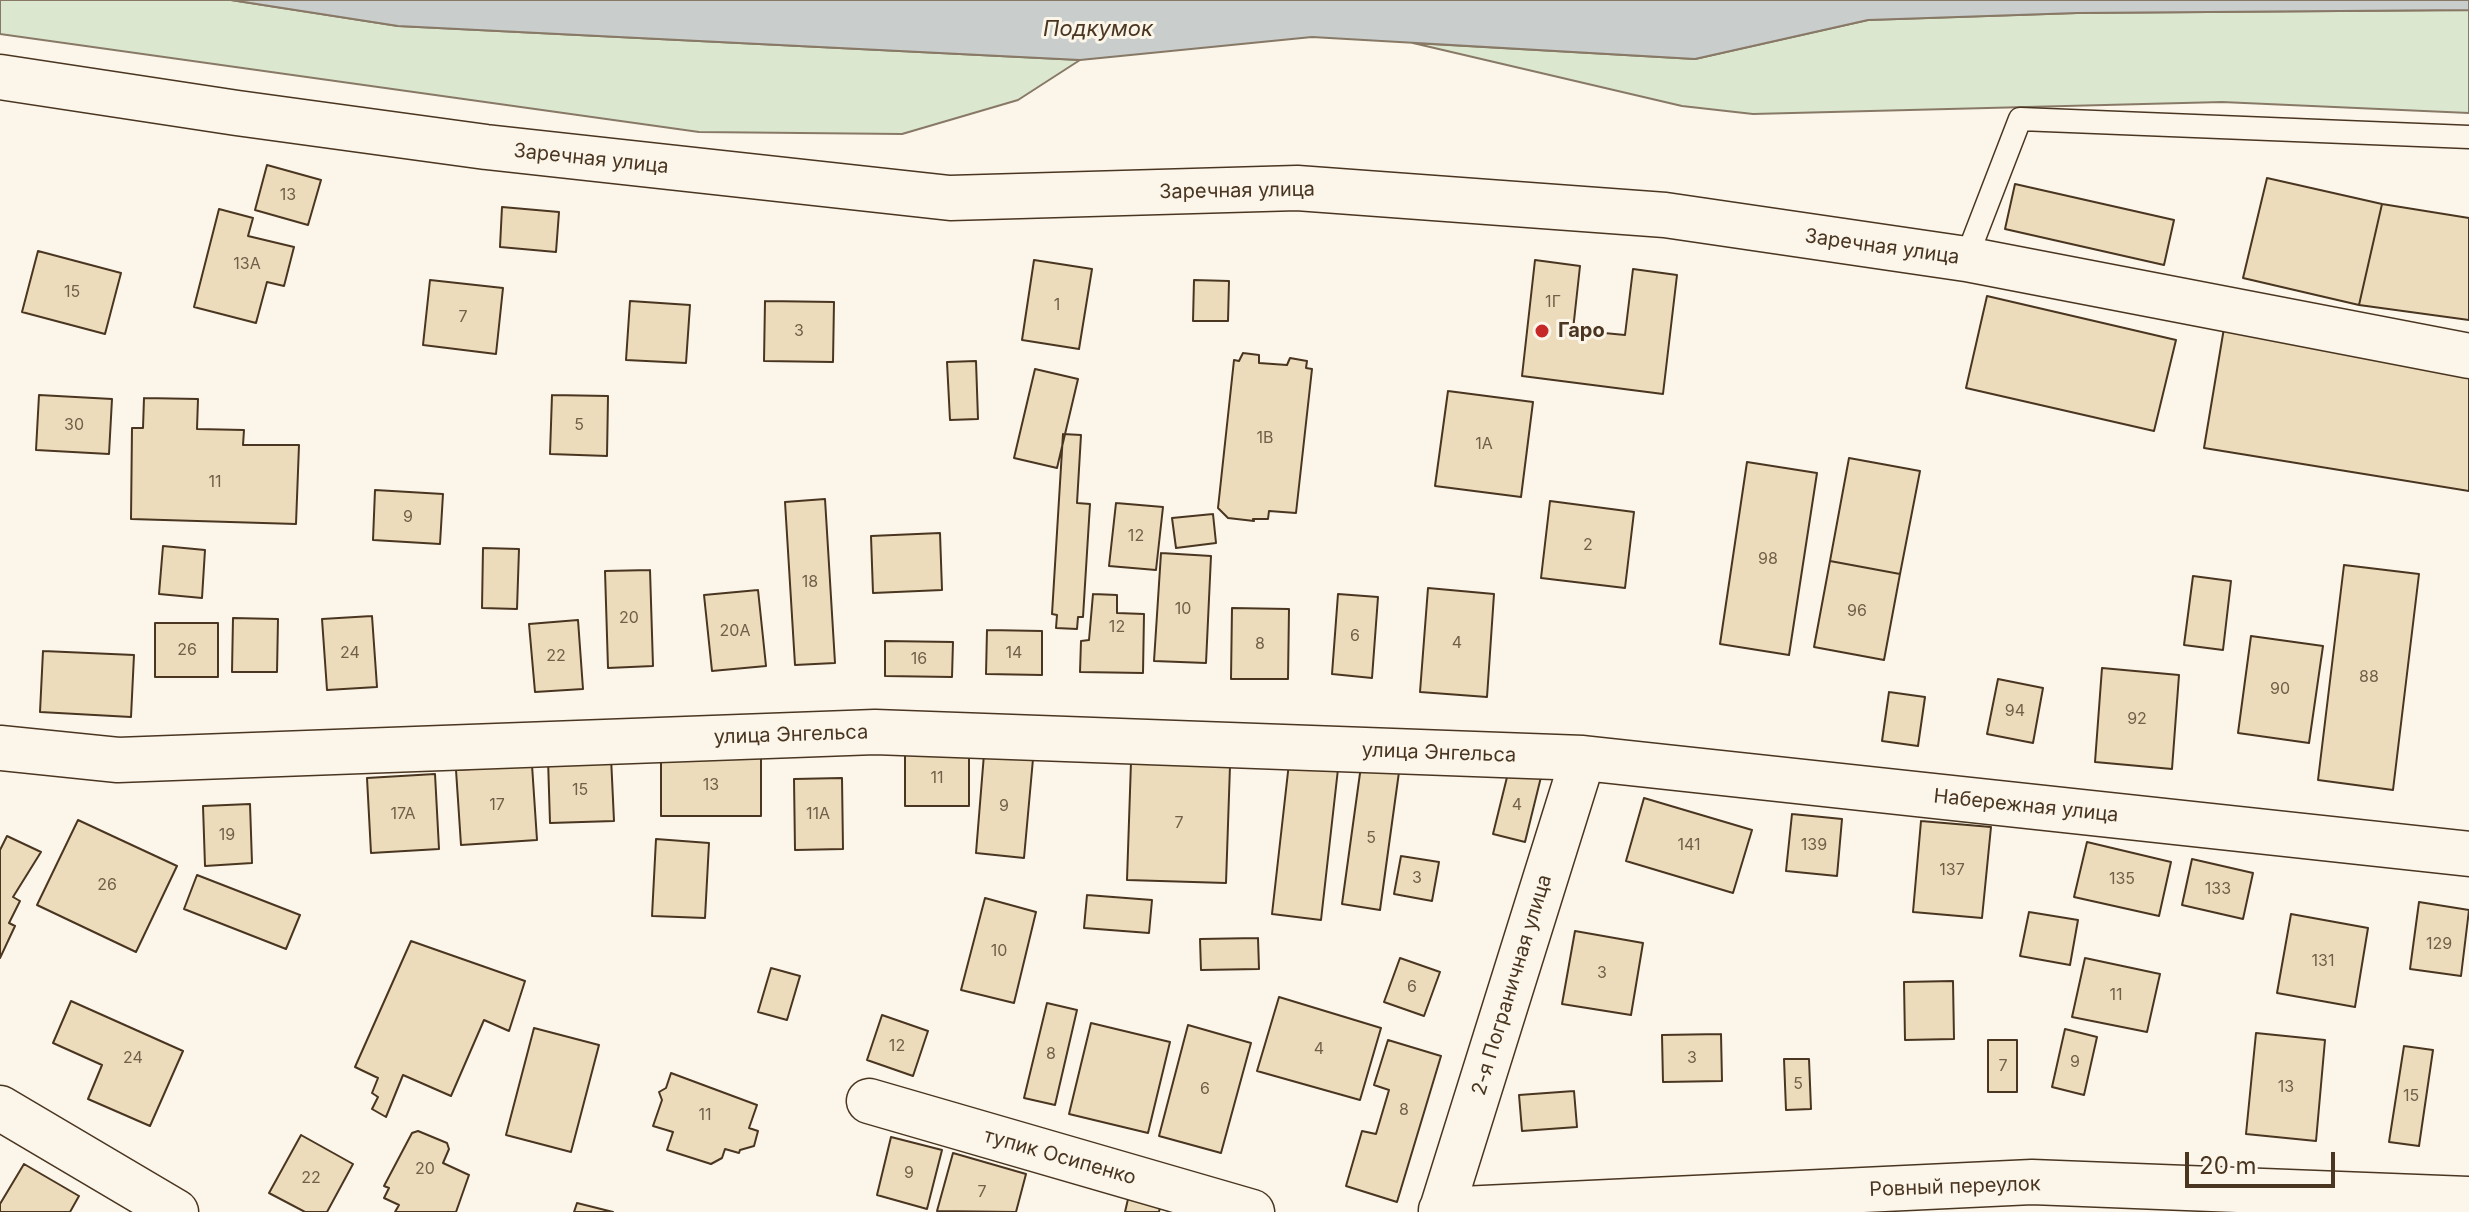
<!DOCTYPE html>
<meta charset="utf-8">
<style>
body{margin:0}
#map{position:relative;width:2469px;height:1212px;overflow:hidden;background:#fbf6e9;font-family:Inter,sans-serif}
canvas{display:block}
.scale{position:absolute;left:2185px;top:1152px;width:150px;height:36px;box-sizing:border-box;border:4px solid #4a3520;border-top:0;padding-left:10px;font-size:24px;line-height:28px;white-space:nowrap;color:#4a3520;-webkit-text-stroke:6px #fbf6e9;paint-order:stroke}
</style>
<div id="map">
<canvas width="2469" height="1212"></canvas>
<div class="scale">20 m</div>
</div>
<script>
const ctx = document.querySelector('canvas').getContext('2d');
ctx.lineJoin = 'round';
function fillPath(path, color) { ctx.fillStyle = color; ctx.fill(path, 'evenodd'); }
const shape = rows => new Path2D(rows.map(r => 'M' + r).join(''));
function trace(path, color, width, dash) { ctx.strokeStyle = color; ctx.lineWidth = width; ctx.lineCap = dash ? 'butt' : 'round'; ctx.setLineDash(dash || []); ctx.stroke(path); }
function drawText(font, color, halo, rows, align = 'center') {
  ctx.font = font + ' Inter,sans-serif'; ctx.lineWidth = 6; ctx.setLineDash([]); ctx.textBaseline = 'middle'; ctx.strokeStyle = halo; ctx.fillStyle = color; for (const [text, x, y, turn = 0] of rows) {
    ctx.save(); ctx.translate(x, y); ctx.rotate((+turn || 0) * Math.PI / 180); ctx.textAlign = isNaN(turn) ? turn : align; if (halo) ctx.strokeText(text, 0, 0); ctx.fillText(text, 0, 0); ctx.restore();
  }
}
const green = shape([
 [0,0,231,0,398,26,1080,60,1018,100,902,134,699,132,0,34,0,0],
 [2469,10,2469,113,2222,102,1753,114,1682,106,1413,43,1695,59,1868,20,2077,13,2469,10]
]);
fillPath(green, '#dce7d0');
trace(green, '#887966', 2);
const water = shape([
 [231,0,2469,0,2469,10,2077,13,1868,20,1695,59,1312,37,1080,60,398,26,231,0]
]);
fillPath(water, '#c9cecd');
trace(water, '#887966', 2);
const building = shape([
 [267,165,321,180,308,225,255,210,267,165],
 [2267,178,2382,204,2359,305,2243,278,2267,178],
 [2015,184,2174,220,2164,265,2005,229,2015,184],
 [2382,204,2469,218,2469,320,2359,305,2382,204],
 [502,207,559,212,556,252,500,247,502,207],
 [219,209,253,218,248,236,294,247,284,286,267,282,256,323,194,307,219,209],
 [38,251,121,273,105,334,22,312,38,251],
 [1034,260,1092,269,1079,349,1022,340,1034,260],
 [1535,260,1580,266,1573,330,1625,335,1633,269,1677,275,1663,394,1522,376,1535,260],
 [430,280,503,288,496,354,423,345,430,280],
 [1194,280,1229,281,1228,321,1193,321,1194,280],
 [1987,296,2176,340,2154,431,1966,388,1987,296],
 [630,301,690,305,686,363,626,360,630,301],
 [765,301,834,302,833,362,764,361,765,301],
 [2224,328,2469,368,2469,491,2204,448,2224,328],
 [1243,353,1259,355,1259,363,1287,365,1290,358,1307,361,1306,368,1312,369,1296,513,1269,511,1268,519,1253,519,1254,521,1228,518,1218,508,1234,360,1239,361,1243,353],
 [976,361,978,419,950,420,947,362,976,361],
 [1035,369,1078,379,1057,468,1014,458,1035,369],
 [1448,391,1533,402,1521,497,1435,486,1448,391],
 [39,395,112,399,109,454,36,450,39,395],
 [552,395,608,396,607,456,550,454,552,395],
 [144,398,198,399,197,429,244,430,243,445,299,445,296,524,131,519,132,428,143,428,144,398],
 [1063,434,1081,435,1077,503,1090,504,1083,617,1078,617,1077,629,1056,628,1057,615,1052,614,1063,434],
 [1849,458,1920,471,1900,574,1830,561,1849,458],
 [1747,462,1817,473,1789,655,1720,644,1747,462],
 [375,490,443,494,440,544,373,540,375,490],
 [825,499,835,663,795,665,785,502,825,499],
 [1550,501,1634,512,1625,588,1541,578,1550,501],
 [1116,503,1163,507,1156,570,1109,566,1116,503],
 [1213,514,1216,543,1176,548,1172,518,1213,514],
 [940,533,942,590,873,593,871,536,940,533],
 [163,546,205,550,202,598,159,594,163,546],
 [483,548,519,549,517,609,482,608,483,548],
 [1161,553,1211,556,1206,663,1154,661,1161,553],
 [1830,561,1900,574,1884,660,1814,647,1830,561],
 [2344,565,2419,574,2393,790,2318,780,2344,565],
 [650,570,653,666,608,668,605,571,650,570],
 [2193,576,2231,581,2223,650,2184,645,2193,576],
 [1428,588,1494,594,1487,697,1420,692,1428,588],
 [758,590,766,666,712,671,704,595,758,590],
 [1093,594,1117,595,1117,613,1144,614,1143,673,1080,672,1081,641,1089,640,1093,594],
 [1338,594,1378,597,1372,678,1332,674,1338,594],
 [1232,608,1289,609,1288,679,1231,679,1232,608],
 [372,616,377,687,327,690,322,619,372,616],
 [233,618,278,619,277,672,232,672,233,618],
 [578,620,583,689,535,692,529,624,578,620],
 [155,623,218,623,218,677,155,677,155,623],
 [987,630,1042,631,1042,675,986,674,987,630],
 [2251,636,2323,646,2309,743,2238,733,2251,636],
 [885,641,953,642,952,677,885,676,885,641],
 [43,651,134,655,131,717,40,712,43,651],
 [2102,668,2179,675,2172,769,2095,762,2102,668],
 [1998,679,2043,688,2033,743,1987,734,1998,679],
 [1889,692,1925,697,1918,746,1882,741,1889,692],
 [905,750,969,750,969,806,905,806,905,750],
 [761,754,761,816,661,816,661,755,761,754],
 [984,754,1033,759,1024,858,976,853,984,754],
 [611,757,614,821,550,823,548,759,611,757],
 [1131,762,1230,766,1226,883,1127,880,1131,762],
 [1289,763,1338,769,1321,920,1272,914,1289,763],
 [532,765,537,840,461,845,456,770,532,765],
 [1361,766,1399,772,1380,910,1342,904,1361,766],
 [1509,769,1541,777,1525,842,1493,834,1509,769],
 [435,774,439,849,371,853,367,778,435,774],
 [842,778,843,849,795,850,794,779,842,778],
 [1644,798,1752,830,1733,893,1626,861,1644,798],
 [250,804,252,863,205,866,203,806,250,804],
 [1792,814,1842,819,1837,876,1786,871,1792,814],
 [78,820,177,866,136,952,37,905,78,820],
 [1921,821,1991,827,1982,918,1913,912,1921,821],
 [7,836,41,852,13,897,20,901,9,923,15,926,0,958,0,850,7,836],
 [656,839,709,843,705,918,652,916,656,839],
 [2087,842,2171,862,2159,916,2074,897,2087,842],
 [1401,856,1439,862,1432,901,1394,894,1401,856],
 [2192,859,2253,873,2243,919,2182,905,2192,859],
 [197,875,300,915,286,949,184,909,197,875],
 [1087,895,1152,900,1149,933,1084,928,1087,895],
 [985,898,1036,912,1014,1003,961,990,985,898],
 [2419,902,2469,910,2461,976,2410,969,2419,902],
 [2029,912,2078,920,2070,965,2020,956,2029,912],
 [2291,914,2368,928,2355,1007,2277,993,2291,914],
 [1575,931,1643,943,1631,1015,1562,1004,1575,931],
 [1258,938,1259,969,1201,970,1200,939,1258,938],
 [411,941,525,981,509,1031,484,1020,451,1096,403,1075,386,1117,372,1109,378,1097,372,1093,378,1078,355,1067,411,941],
 [1400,958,1440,972,1424,1016,1384,1002,1400,958],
 [2085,958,2160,974,2147,1032,2072,1017,2085,958],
 [771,968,800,976,787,1020,758,1012,771,968],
 [1953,981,1954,1039,1905,1040,1904,982,1953,981],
 [1279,997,1381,1028,1360,1100,1257,1071,1279,997],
 [71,1001,183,1051,150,1126,88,1099,102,1065,53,1043,71,1001],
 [1047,1003,1077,1010,1055,1105,1024,1098,1047,1003],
 [882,1015,928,1031,913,1076,867,1060,882,1015],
 [1091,1023,1170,1042,1148,1133,1069,1114,1091,1023],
 [1188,1025,1251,1043,1221,1153,1159,1136,1188,1025],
 [534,1028,599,1045,571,1152,506,1135,534,1028],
 [2065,1029,2097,1037,2084,1095,2052,1087,2065,1029],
 [2256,1033,2325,1040,2316,1141,2246,1134,2256,1033],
 [1721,1034,1722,1081,1663,1082,1662,1035,1721,1034],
 [1388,1040,1441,1056,1397,1202,1346,1186,1362,1131,1376,1134,1389,1090,1374,1085,1388,1040],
 [1988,1040,2017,1040,2017,1092,1988,1092,1988,1040],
 [2404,1046,2433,1050,2419,1146,2389,1142,2404,1046],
 [1784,1059,1809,1059,1811,1109,1786,1110,1784,1059],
 [671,1073,757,1105,749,1128,758,1131,754,1146,740,1150,739,1153,725,1149,722,1158,711,1164,667,1150,673,1132,653,1126,662,1100,659,1092,666,1088,671,1073],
 [1574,1091,1577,1127,1522,1131,1519,1095,1574,1091],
 [418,1131,447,1143,449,1149,443,1163,469,1175,456,1212,395,1212,399,1205,384,1198,389,1188,384,1186,412,1133,418,1131],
 [301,1135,353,1164,327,1212,305,1212,269,1193,301,1135],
 [891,1137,942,1150,927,1209,877,1195,891,1137],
 [953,1153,1026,1174,1016,1212,937,1211,953,1153],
 [24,1164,79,1196,70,1212,0,1212,0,1204,24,1164],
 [1128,1199,1160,1207,1159,1212,1125,1212,1128,1199],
 [577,1203,613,1212,574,1212,577,1203]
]);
fillPath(building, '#ecdcbc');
trace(building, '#4a3520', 2);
const lane = shape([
 [1966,259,2020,119,2469,137]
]);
const street = shape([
 [0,77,237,113,486,147,950,198,1297,188,1665,215,1966,259,2469,356],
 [0,748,118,760,875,732,1583,758,2469,854],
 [869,1101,1252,1212],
 [0,1108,176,1212],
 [1441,1210,2032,1182,2469,1199],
 [1441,1212,1583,758]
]);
trace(lane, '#4a3520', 25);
trace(street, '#4a3520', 47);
trace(lane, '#fbf6e9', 22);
trace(street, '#fbf6e9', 44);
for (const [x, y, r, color] of [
 [1542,331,8,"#c62828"]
]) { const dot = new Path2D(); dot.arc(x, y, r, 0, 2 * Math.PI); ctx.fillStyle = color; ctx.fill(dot); trace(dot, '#fbf6e9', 3); }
drawText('16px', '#725f47', null, [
 ["13",288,195],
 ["13А",247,264],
 ["15",72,292],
 ["1Г",1553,302],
 ["1",1057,305],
 ["7",463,317],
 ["3",799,331],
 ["30",74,425],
 ["5",579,425],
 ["1В",1265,438],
 ["1А",1484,444],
 ["11",215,482],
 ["9",408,517],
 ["12",1136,536],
 ["2",1588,545],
 ["98",1768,559],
 ["18",810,582],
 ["10",1183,609],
 ["96",1857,611],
 ["20",629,618],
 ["12",1117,627],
 ["20А",735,631],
 ["6",1355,636],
 ["4",1457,643],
 ["8",1260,644],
 ["26",187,650],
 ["24",350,653],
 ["14",1014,653],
 ["22",556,656],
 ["16",919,659],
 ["88",2369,677],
 ["90",2280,689],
 ["94",2015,711],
 ["92",2137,719],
 ["11",937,778],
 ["13",711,785],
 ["15",580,790],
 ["17",497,805],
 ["4",1517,805],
 ["9",1004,806],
 ["17А",403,814],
 ["11А",818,814],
 ["7",1179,823],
 ["19",227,835],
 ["5",1371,838],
 ["141",1689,845],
 ["139",1814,845],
 ["137",1952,870],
 ["3",1417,878],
 ["135",2122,879],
 ["26",107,885],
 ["133",2218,889],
 ["129",2439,944],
 ["10",999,951],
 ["131",2323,961],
 ["3",1602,973],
 ["6",1412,987],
 ["11",2116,995],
 ["12",897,1046],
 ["4",1319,1049],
 ["8",1051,1054],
 ["24",133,1058],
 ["3",1692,1058],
 ["9",2075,1062],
 ["7",2003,1066],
 ["5",1798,1084],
 ["13",2286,1087],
 ["6",1205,1089],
 ["15",2411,1096],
 ["8",1404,1110],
 ["11",705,1115],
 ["20",425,1169],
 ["9",909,1173],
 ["22",311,1178],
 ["7",982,1192]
]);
drawText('20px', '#4a3520', '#fbf6e9', [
 ["Заречная улица",591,159,6],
 ["Заречная улица",1237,191,-1],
 ["Заречная улица",1882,247,8],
 ["улица Энгельса",791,735,-2],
 ["улица Энгельса",1439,753,2],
 ["Набережная улица",2026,806,6],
 ["2-я Пограничная улица",1512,985,-73],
 ["тупик Осипенко",1060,1157,16],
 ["Ровный переулок",1955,1187,-2]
]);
drawText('bold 20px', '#4a3520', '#fbf6e9', [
 ["Гаро",1558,331]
], 'left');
drawText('italic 22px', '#4a3520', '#fbf6e9', [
 ["Подкумок",1098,29]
]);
</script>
